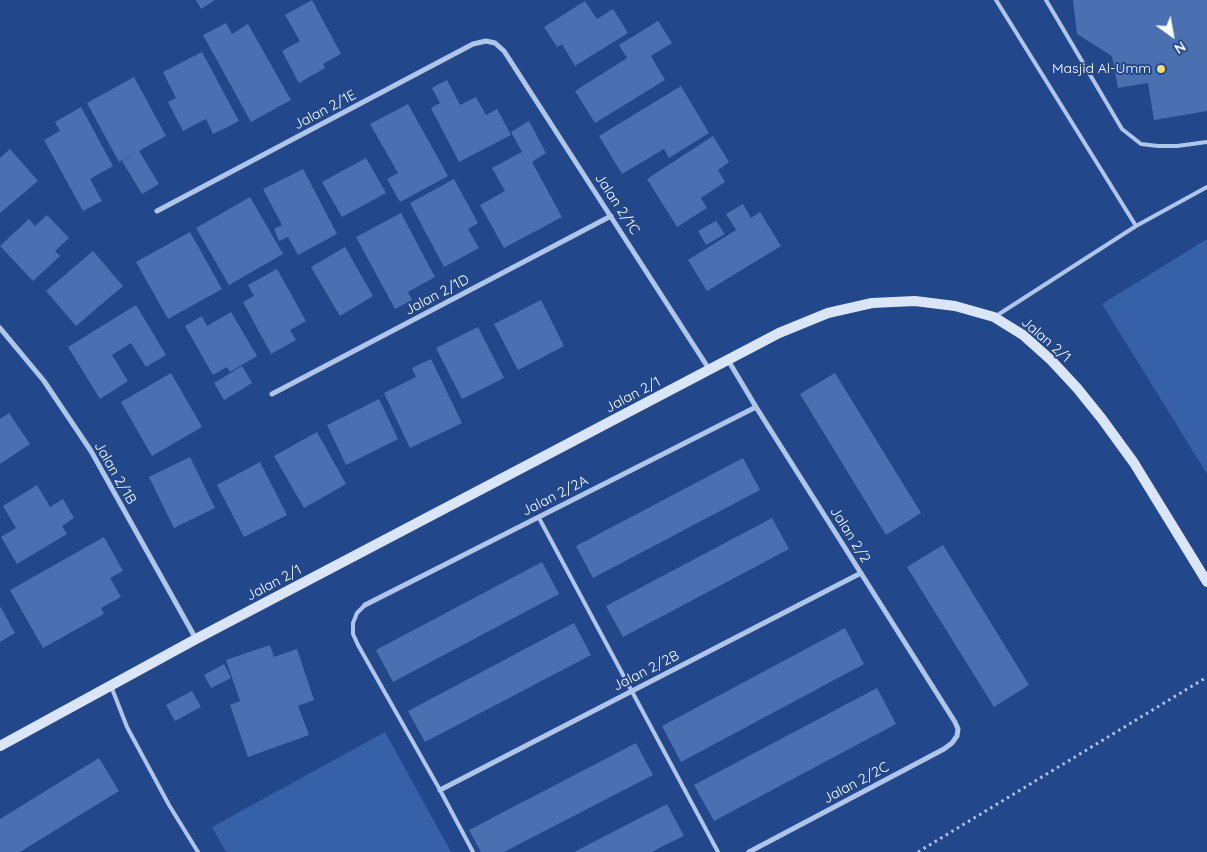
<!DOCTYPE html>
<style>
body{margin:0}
#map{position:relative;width:1207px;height:852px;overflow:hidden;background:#22478a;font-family:Quicksand,sans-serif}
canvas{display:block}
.north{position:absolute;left:1147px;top:10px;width:50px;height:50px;-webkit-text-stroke:4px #22478a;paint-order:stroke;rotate:148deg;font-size:14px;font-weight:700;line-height:20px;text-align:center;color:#fff}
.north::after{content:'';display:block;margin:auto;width:18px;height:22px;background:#fff;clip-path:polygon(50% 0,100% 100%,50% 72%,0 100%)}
</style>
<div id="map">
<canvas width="1207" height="852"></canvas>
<div class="north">N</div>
</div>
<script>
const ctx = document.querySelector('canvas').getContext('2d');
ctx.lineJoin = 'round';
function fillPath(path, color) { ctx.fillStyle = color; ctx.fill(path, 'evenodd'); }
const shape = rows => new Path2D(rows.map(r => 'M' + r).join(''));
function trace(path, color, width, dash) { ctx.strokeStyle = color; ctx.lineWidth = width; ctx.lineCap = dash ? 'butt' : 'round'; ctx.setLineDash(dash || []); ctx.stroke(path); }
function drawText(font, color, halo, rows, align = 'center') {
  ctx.font = font + ' Quicksand,sans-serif'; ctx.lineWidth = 4; ctx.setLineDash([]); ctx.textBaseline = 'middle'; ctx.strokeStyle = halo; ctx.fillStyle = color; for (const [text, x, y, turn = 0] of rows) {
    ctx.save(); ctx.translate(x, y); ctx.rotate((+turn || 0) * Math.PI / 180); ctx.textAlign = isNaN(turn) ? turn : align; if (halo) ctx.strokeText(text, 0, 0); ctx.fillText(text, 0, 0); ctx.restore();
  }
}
fillPath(shape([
 [1207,239,1207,474,1102,304],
 [385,732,451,852,226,852,212,827]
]), '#3660a7');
fillPath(shape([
 [196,0,215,0,201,9],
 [312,0,341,54,323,64,325,68,299,83,282,51,300,41,285,15],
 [1073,0,1207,0,1207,111,1154,120,1148,83,1118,88,1112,56,1077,34],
 [585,1,597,19,613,9,628,33,575,66,562,44,557,47,544,27],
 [658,21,672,43,651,56,665,80,595,123,575,91,627,58,619,45],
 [226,23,232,34,248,24,291,100,251,122,203,35],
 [202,52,239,121,213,134,206,119,183,131,168,102,176,98,163,72],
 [134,77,166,136,119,162,87,103],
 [447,80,460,105,476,97,486,115,497,109,511,135,459,162,431,108,440,103,432,88],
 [681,86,709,133,669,158,664,149,622,174,599,136],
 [408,104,448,176,400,202,387,179,398,173,370,124],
 [81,107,113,166,90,179,102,201,83,211,44,140,60,131,55,122],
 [529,121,546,153,532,162,562,217,504,248,480,205,505,191,492,168,522,152,511,132],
 [713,136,729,162,718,170,725,182,701,198,707,208,677,227,647,179],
 [10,149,38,181,0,213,0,158],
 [139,151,159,184,142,194,122,161],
 [366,158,386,193,342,217,322,182],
 [303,169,337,234,298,255,288,237,279,241,274,229,282,225,263,189],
 [454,179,478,223,468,229,479,248,444,267,410,203],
 [250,197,283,254,229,285,196,228],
 [743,204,751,218,760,212,781,246,707,291,688,260,736,230,726,214],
 [401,213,435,277,408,292,412,300,395,309,356,237],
 [47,215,69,238,55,251,60,256,33,281,0,246,29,219,35,226],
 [716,221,725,234,706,245,698,231],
 [190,232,222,289,168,319,136,262],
 [345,247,373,296,340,316,311,267],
 [93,251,123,286,76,326,46,291],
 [277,269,306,321,290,330,296,340,271,354,243,302,254,296,248,285],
 [541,300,564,346,518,370,494,324],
 [136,305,166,355,146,367,131,343,112,355,128,381,100,399,68,347],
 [231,312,257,356,230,372,227,367,213,375,185,326,202,316,207,326],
 [478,327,504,378,462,399,436,348],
 [431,359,462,423,410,448,384,393,416,377,412,368],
 [242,366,252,383,224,400,214,383],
 [171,373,202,427,152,456,121,402],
 [835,373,921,513,886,535,800,394],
 [379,399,398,439,346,465,327,425],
 [9,413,30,444,0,464,0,419],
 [317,432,346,484,304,508,274,456],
 [190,457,215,508,174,528,149,477],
 [743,458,760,490,593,578,576,546],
 [260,462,287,515,244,537,217,485],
 [37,485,50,507,63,499,74,518,62,526,67,534,17,564,1,537,16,528,3,506],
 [772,518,789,549,623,637,606,606],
 [104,537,123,571,110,578,121,597,101,608,104,614,43,648,10,590],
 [943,545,1029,685,994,707,907,567],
 [542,562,559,594,393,682,376,650],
 [0,606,15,633,0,642],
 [574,623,591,655,425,742,408,711],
 [845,628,864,664,681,762,662,726],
 [270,645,274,657,297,649,314,700,298,706,309,735,248,757,230,705,240,701,226,660],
 [224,664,231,678,211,688,204,675],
 [877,688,896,724,714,821,694,785],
 [192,691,201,707,175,721,166,705],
 [636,743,653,775,504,852,481,852,469,830],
 [99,758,119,791,20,852,0,852,0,819],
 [667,804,684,836,665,845,652,852,574,852]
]), '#4b70b2');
trace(shape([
 [918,852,1207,677]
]), '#afc5ea', 3, [2.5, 4]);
trace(shape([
 [996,0,1136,226],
 [1046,0,1122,129,1141,144,1158,146,1177,146,1207,142],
 [996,316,1136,226,1207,187],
 [539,518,718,852],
 [365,605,357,613,353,623,353,634,358,645,440,790,473,852],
 [111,686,127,727,169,805,198,852]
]), '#afc5ea', 4);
trace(shape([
 [157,211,473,44,486,41,495,43,504,51,709,369],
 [0,328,44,381,91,451,196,639],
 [728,360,756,407,955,722,958,729,957,736,952,743,944,749,749,852],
 [272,394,611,216],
 [365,605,756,407],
 [440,790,861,573]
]), '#afc5ea', 5);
trace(shape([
 [0,746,196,639,779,333,828,313,872,303,915,301,955,306,994,317,1023,335,1051,360,1077,388,1102,419,1134,463,1207,582]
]), '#dae5f8', 10);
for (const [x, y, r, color] of [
 [1161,69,5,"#f6db72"]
]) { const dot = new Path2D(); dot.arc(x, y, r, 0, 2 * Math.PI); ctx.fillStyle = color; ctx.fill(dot); trace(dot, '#22478a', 2); }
drawText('14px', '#fff', '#22478a', [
 ["Masjid Al-Umm",1151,69]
], 'right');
drawText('14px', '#fff', '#22478a', [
 ["Jalan 2/1E",325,110,-28],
 ["Jalan 2/1C",617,204,57],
 ["Jalan 2/1D",437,295,-28],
 ["Jalan 2/1",1046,340,41],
 ["Jalan 2/1",633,395,-28],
 ["Jalan 2/1B",115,473,60],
 ["Jalan 2/2A",555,496,-27],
 ["Jalan 2/2",850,535,58],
 ["Jalan 2/1",274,583,-28],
 ["Jalan 2/2B",646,671,-27],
 ["Jalan 2/2C",856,783,-28]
]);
</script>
